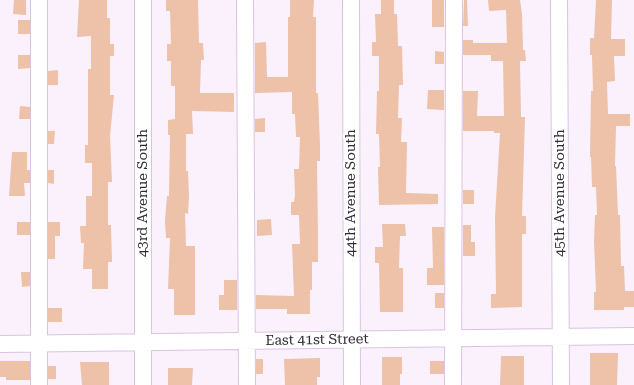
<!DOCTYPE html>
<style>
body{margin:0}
canvas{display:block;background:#faf1fd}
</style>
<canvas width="634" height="385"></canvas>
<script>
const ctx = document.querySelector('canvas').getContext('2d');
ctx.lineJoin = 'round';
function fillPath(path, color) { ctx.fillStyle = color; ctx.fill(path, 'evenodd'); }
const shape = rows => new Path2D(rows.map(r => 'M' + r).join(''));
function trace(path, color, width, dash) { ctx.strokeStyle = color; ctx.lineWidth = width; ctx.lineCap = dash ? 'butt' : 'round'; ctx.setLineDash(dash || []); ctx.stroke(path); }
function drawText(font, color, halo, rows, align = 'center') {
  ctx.font = font + ' "Roboto Serif",serif'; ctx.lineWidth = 3.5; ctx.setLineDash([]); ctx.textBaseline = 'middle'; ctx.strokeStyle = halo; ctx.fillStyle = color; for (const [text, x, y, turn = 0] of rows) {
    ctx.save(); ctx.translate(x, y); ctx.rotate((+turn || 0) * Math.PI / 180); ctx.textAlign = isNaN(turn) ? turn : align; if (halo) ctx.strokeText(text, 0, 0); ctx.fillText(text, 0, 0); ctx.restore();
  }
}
fillPath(shape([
 [14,0,26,0,26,15,13,14],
 [79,0,107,0,107,18,110,18,110,44,114,44,114,56,110,56,110,95,114,95,110,136,112,182,108,182,108,225,111,225,112,262,108,262,108,289,92,289,92,269,83,269,84,243,81,243,80,226,86,226,86,196,92,196,92,163,85,163,85,145,88,145,88,69,91,69,91,36,77,37],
 [166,0,198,0,199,43,203,43,204,60,201,60,200,93,234,93,234,112,192,111,193,134,186,134,186,171,188,171,189,196,188,214,185,213,186,246,195,246,195,315,174,315,174,289,168,289,170,238,166,238,165,221,167,196,169,196,170,135,168,135,168,120,175,119,175,86,171,86,171,61,167,61,167,44,171,44,170,11,166,11],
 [290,0,314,0,313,17,316,17,316,93,318,93,320,145,320,161,317,161,318,238,318,262,312,262,312,290,310,290,310,314,287,314,287,309,256,309,256,295,294,296,292,244,300,244,299,215,291,215,291,202,294,202,295,195,294,169,299,169,300,137,296,137,295,114,292,114,292,92,255,93,255,43,266,42,267,77,288,77,288,17,290,17],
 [381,0,394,0,394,14,397,14,398,46,402,46,403,85,399,85,398,118,402,118,401,142,407,142,406,193,438,194,438,204,379,205,378,167,380,167,379,134,376,134,377,91,379,91,379,56,372,56,372,42,376,42,375,14,381,14],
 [432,0,444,0,444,27,432,27],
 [464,0,467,0,468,26,463,26],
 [488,0,520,0,522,14,523,50,525,50,526,61,520,61,521,117,525,117,522,216,526,216,526,234,522,234,522,307,491,308,491,294,496,294,495,217,500,133,494,133,494,131,463,131,463,91,478,91,477,116,504,116,503,61,491,61,491,55,463,55,463,40,473,40,473,43,507,43,506,10,489,11],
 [596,0,612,0,611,39,625,39,625,56,614,56,615,81,607,82,608,114,630,114,630,126,616,126,615,166,616,166,618,215,620,215,621,266,624,266,625,291,634,291,634,307,624,307,624,310,594,310,594,292,596,292,594,241,595,215,597,215,596,187,592,187,591,157,590,157,591,91,593,91,592,55,590,55,590,38,594,38],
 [18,20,30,20,30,34,18,34],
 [435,51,444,52,444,64,435,64],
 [18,55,30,55,30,68,18,69],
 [58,70,58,85,48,85,48,71],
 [428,90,444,90,444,110,427,109],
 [20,106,30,107,30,119,19,119],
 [265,118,265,132,255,132,255,119],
 [48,131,55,131,54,144,48,144],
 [12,152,27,152,27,170,30,170,30,183,24,183,25,196,9,196],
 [48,170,54,170,54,184,48,183],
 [463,190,474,190,474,204,463,204],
 [271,219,272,235,257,236,257,220],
 [17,222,30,222,30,235,17,235],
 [48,222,60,222,60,236,55,236,55,259,48,259],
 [382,224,405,224,406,236,400,236,399,268,403,268,403,312,380,312,379,263,375,263,375,247,383,247],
 [463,225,471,225,471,242,475,242,475,256,463,256],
 [432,227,444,227,444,285,427,285,427,268,433,268],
 [21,272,30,272,30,286,22,287],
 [224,280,237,280,237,310,219,310,219,295,224,295],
 [435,293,444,293,444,308,435,308],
 [48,308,62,308,62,322,48,322],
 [590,353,618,353,617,385,590,385],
 [501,356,524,356,524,385,500,385],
 [382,357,402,357,402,374,400,374,400,385,382,385],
 [320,358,320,377,317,377,317,385,285,385,284,359],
 [256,359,263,359,263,374,256,374],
 [0,361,30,361,30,380,6,380,6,377,0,377],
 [430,361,444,361,444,374,430,374],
 [80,362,109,362,109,385,82,385],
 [48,366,56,366,56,379,48,379],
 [168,368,193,368,192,385,168,385]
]), '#eec1a9');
const minor = shape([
 [245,0,247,385],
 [351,0,352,385],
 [559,0,561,385],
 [0,344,634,336],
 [39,385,39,0],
 [143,385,143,0],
 [453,385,454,0]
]);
trace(minor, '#d9c4e0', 18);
trace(minor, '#fff', 16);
drawText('14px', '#312933', '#fff', [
 ["43rd Avenue South",143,193,-90],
 ["44th Avenue South",351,193,-90],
 ["45th Avenue South",560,193,-90],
 ["East 41st Street",317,340,-1]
]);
</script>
